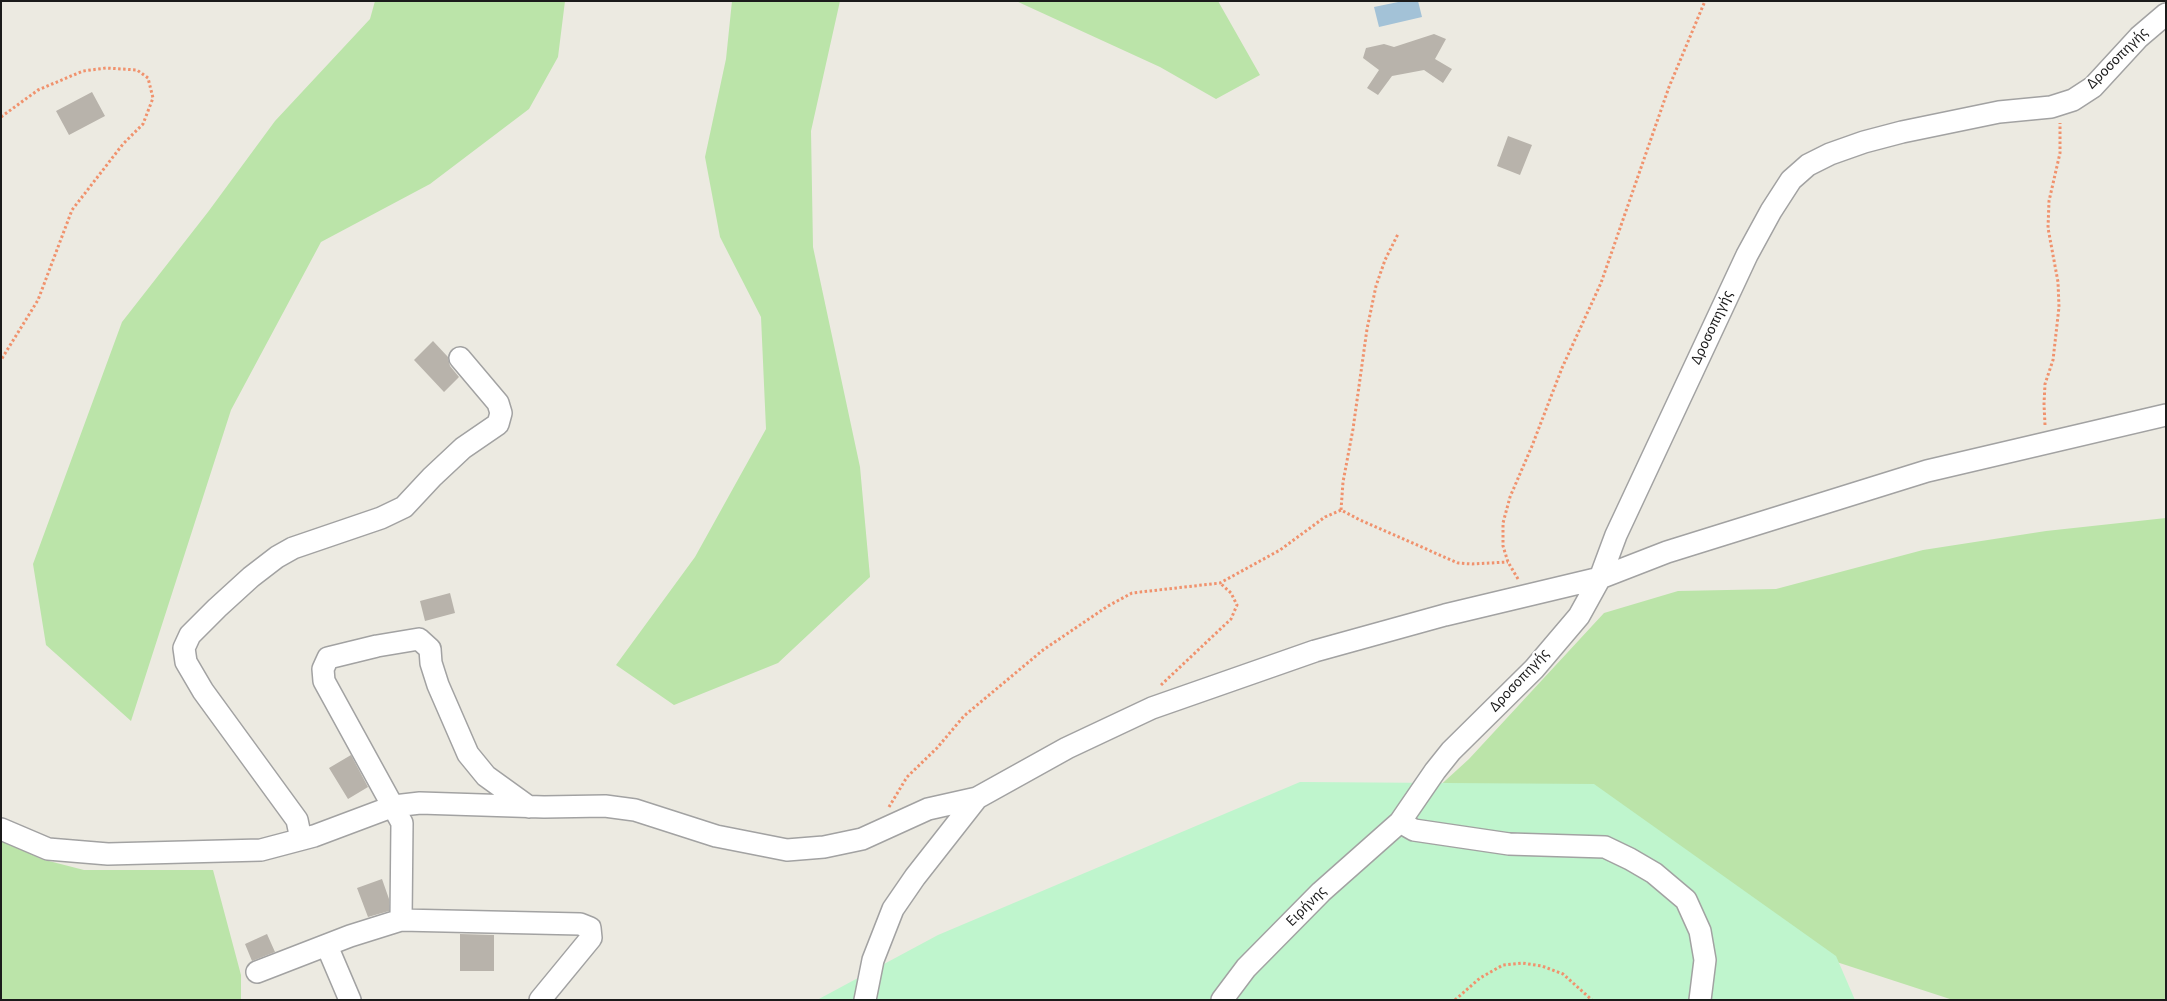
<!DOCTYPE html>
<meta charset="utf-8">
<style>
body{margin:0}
#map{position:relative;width:2167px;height:1001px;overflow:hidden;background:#eceae1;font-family:"Source Sans 3",sans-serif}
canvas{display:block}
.frame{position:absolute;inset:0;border:2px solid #1b1b1b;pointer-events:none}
</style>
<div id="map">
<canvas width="2167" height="1001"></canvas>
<div class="frame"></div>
</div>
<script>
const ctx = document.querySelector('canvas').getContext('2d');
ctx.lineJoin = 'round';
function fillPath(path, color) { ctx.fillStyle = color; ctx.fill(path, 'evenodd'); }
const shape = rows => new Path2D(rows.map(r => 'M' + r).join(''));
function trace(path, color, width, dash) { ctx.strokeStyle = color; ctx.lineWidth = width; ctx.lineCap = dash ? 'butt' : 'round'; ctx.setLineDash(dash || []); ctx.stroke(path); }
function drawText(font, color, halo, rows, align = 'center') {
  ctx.font = font + ' "Source Sans 3",sans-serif'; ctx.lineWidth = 4.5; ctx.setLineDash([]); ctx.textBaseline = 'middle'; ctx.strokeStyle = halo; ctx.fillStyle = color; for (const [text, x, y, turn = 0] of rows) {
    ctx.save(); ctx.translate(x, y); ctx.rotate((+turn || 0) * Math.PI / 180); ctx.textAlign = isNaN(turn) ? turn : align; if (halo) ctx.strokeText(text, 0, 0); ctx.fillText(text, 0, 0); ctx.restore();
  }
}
fillPath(shape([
 [375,1,565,1,558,57,529,109,430,184,321,242,231,410,131,721,46,645,33,564,122,322,208,212,275,121,370,19],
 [732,1,840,1,811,131,813,247,860,467,870,577,778,663,674,705,616,665,695,557,766,429,761,317,720,237,705,157,726,59],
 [1016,1,1218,1,1260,75,1216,99,1160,67],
 [2166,518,2166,1000,1953,1000,1809,953,1248,1000,1389,832,1469,759,1604,613,1678,591,1776,589,1923,550,2046,531],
 [1,839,41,859,84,870,213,870,241,975,241,1000,1,1000]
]), '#bbe4a9');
fillPath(shape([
 [1300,782,1594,784,1836,956,1855,1000,817,1000,938,935]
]), '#bff5cd');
fillPath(shape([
 [1403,1,1418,1,1422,17,1379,27,1374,7]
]), '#a3c2d7');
fillPath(shape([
 [1434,34,1446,39,1435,59,1452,69,1443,83,1424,70,1392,76,1378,95,1367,88,1379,70,1363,58,1366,48,1384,44,1394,47],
 [92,92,105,116,69,135,56,111],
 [1508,136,1532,145,1520,175,1497,166],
 [433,341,448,357,450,366,459,377,444,392,414,360],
 [450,593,455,613,425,621,420,601],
 [351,755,368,787,348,799,329,768],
 [382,879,389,899,389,911,368,917,357,888],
 [267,934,275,952,252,961,245,944],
 [460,934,494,935,494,971,460,971]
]), '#b8b3ab');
const minor = shape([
 [1400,822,1414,830,1509,844,1605,847,1630,859,1654,873,1686,900,1700,931,1705,960,1700,1000],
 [1,829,48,849,108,854,261,850,314,836,394,806,420,803,544,807,605,806,635,810,716,836,787,850,824,847,862,839,928,809,977,798,1067,748,1152,708,1315,651,1445,615,1600,578,1667,552,1927,471,2166,415],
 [301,839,297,820,203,691,186,662,184,648,190,635,217,608,251,577,277,557,293,548,381,518,404,507,432,477,463,448,498,424,501,413,498,403,460,358],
 [401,920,402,823,324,681,323,669,328,658,377,646,419,639,430,649,431,663,438,685,468,754,486,776,529,807],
 [327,946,350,1000],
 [257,972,350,936,401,920,580,924,590,928,591,938,540,1000],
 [865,1000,873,960,893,909,915,877,977,798],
 [1222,1000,1246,968,1321,892,1400,822,1435,771,1451,751,1534,669,1579,616,1600,578,1616,535,1747,255,1771,211,1791,180,1808,165,1830,154,1864,142,1902,132,1999,112,2051,107,2073,100,2093,87,2139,37,2166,14]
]);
trace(minor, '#a2a2a2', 24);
trace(shape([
 [1,117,38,90,83,71,106,68,137,70,148,78,153,98,143,124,123,144,72,210,38,300,1,360],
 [2045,425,2044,404,2045,384,2053,360,2059,307,2058,282,2048,228,2049,201,2060,153,2060,123],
 [1341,510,1343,482,1353,429,1367,329,1376,286,1385,260,1398,234],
 [1518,579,1508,562,1503,546,1503,523,1510,497,1532,446,1562,368,1601,283,1669,87,1705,1],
 [1161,685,1231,619,1237,605,1231,593,1220,583],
 [889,807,907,777,937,748,964,716,1043,650,1108,606,1132,593,1220,583,1280,550,1325,517,1341,510,1360,520,1458,563,1472,564,1508,562],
 [1455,1000,1480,978,1503,965,1522,963,1542,966,1563,974,1592,1000]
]), '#f0926d', 3, [2.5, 2.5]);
trace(minor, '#fff', 21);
drawText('15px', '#1b1b1b', '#fff', [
 ["Δροσοπηγής",2118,59,-45],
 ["Δροσοπηγής",1713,328,-65],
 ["Δροσοπηγής",1520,681,-47],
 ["Ειρήνης",1307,907,-45]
]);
</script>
